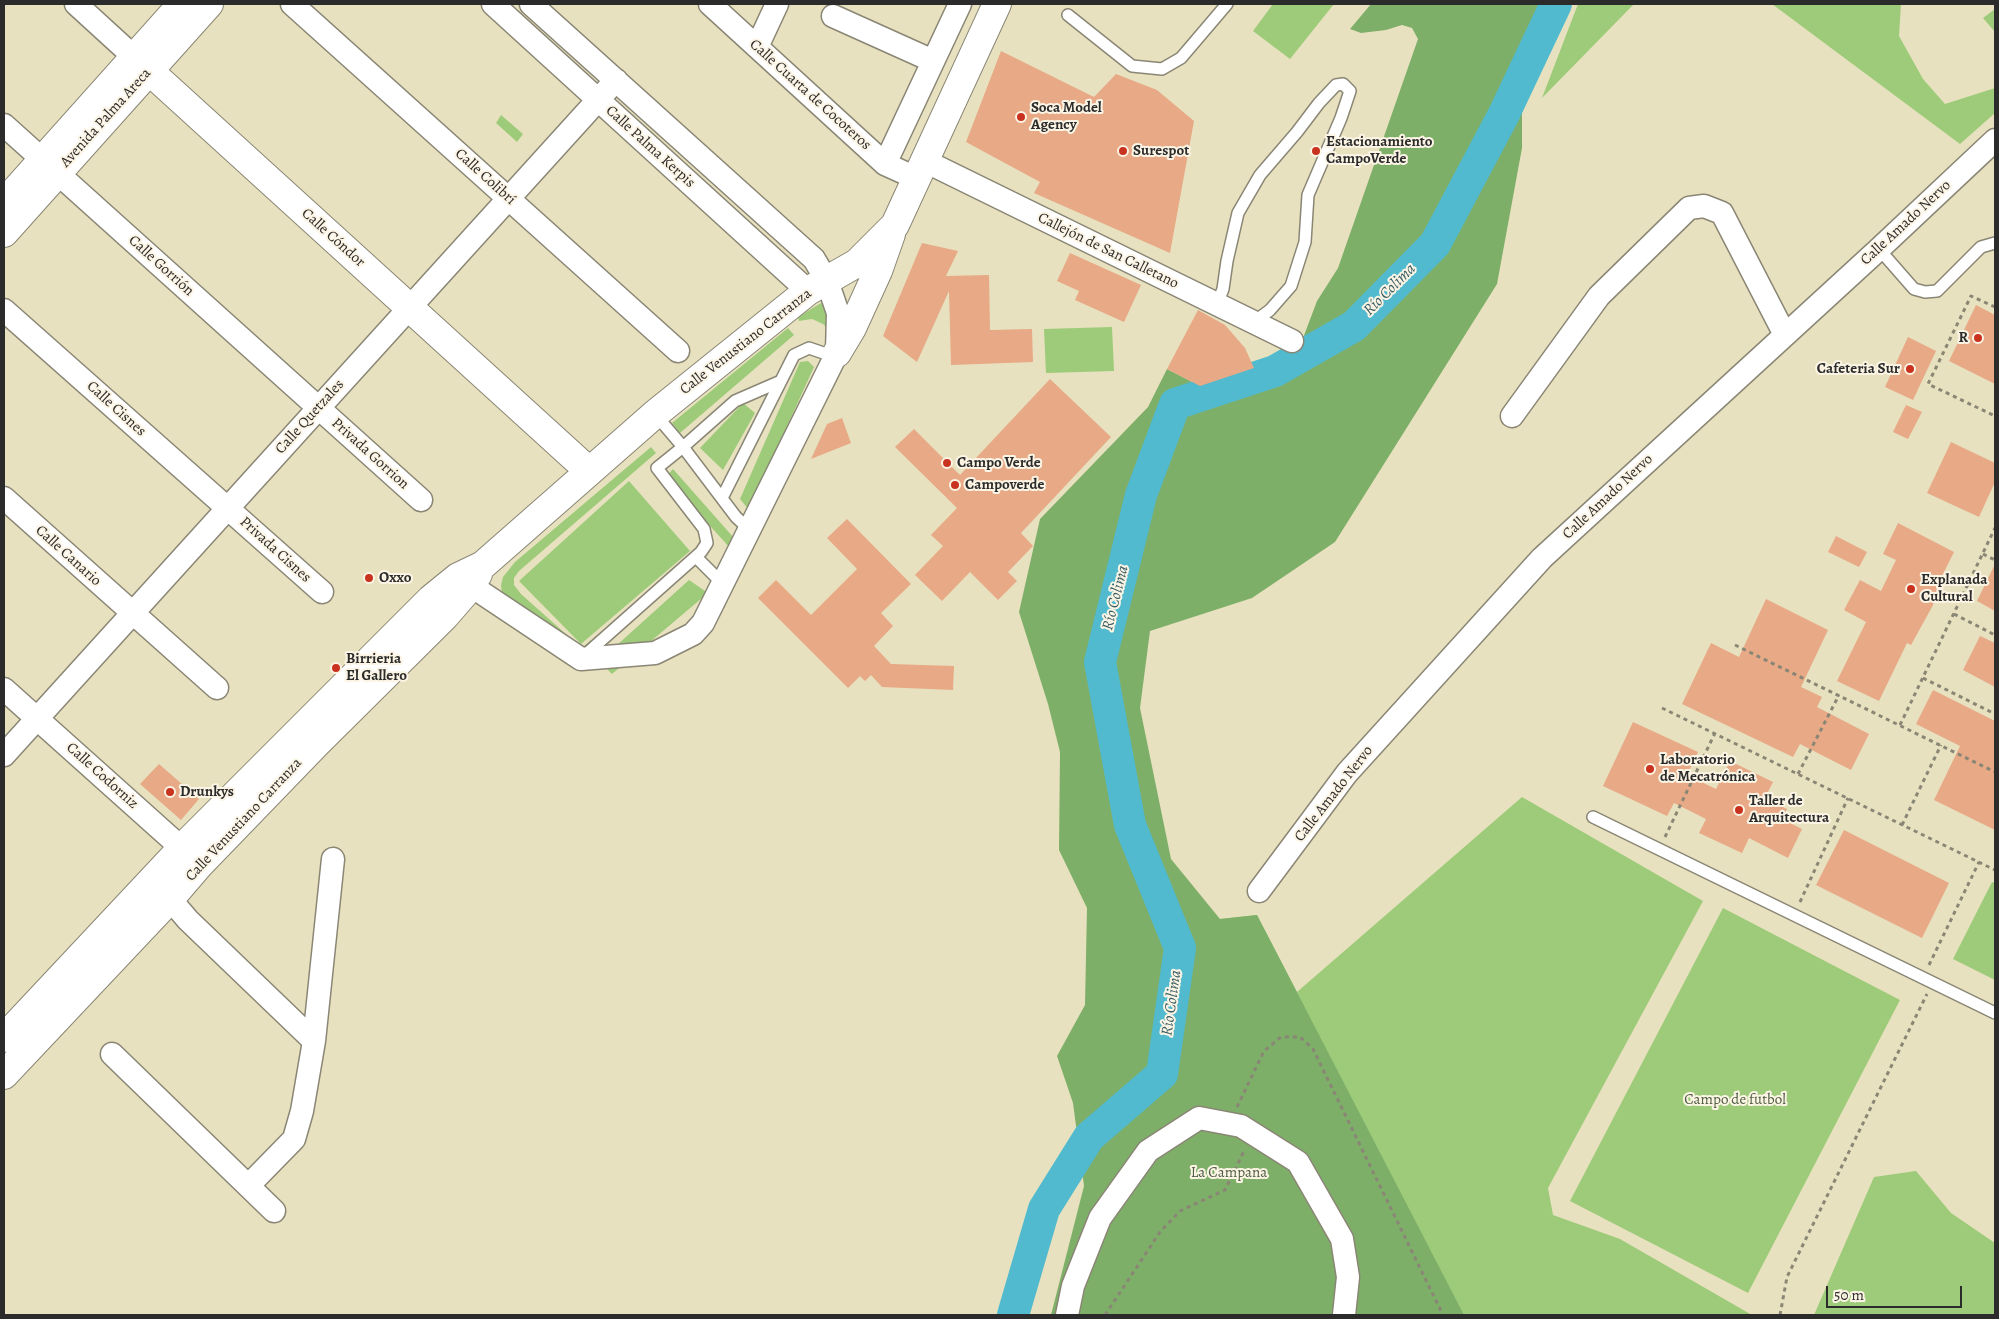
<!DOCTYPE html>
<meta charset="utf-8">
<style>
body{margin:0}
#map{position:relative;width:1999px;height:1319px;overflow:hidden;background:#e8e1bf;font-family:Alegreya,serif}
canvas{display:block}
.frame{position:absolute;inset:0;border:5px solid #2b2b2b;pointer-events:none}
.scale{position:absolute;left:1826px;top:1286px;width:136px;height:22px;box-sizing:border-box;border:2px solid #2b2b2b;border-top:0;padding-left:6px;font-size:15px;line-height:18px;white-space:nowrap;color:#2b2b2b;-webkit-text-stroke:4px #fcf5e5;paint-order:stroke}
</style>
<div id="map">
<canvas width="1999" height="1319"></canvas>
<div class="frame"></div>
<div class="scale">50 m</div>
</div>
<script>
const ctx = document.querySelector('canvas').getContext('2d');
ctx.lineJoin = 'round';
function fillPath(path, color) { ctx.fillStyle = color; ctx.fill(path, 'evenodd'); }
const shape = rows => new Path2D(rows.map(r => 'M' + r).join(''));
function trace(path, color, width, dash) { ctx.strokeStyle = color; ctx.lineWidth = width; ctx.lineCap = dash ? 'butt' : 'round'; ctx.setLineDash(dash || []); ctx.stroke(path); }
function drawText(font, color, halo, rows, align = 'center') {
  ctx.font = font + ' Alegreya,serif'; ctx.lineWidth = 4; ctx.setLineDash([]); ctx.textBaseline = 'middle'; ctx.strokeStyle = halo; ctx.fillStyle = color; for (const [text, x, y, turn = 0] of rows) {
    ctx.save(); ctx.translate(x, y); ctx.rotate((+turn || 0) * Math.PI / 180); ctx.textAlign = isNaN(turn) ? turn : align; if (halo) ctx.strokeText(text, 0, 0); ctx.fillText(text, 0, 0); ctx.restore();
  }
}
fillPath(shape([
 [1273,4,1334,4,1290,59,1253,31],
 [1578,4,1634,4,1542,98],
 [1772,4,1901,4,1899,36,1923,79,1945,104,1995,88,1995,113,1960,144],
 [1995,9,1995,32,1983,18],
 [501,115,523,134,517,142,496,123],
 [821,303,828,309,826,327,823,324,812,319,799,321,798,317],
 [1112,327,1114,371,1046,373,1044,329],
 [788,328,794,335,680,433,672,423],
 [808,361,814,367,749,510,740,499,800,362],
 [743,403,755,413,723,470,700,448],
 [651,447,656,453,519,571,514,578,514,585,521,594,605,669,511,604,502,594,501,585,503,577,515,562],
 [673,469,734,538,730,548,666,477],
 [629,481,690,551,581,644,519,581],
 [689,580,708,593,612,674,584,646,591,640,606,655],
 [1522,797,1703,901,1548,1188,1553,1215,1620,1239,1752,1315,1051,1315,1220,919,1257,915,1297,992],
 [1992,882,1995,883,1995,980,1953,959],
 [1723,908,1900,1000,1748,1293,1570,1201],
 [1916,1171,1951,1213,1995,1243,1995,1315,1814,1315,1874,1177]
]), '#9dcb79');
fillPath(shape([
 [1371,4,1542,4,1522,54,1522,148,1497,284,1335,542,1252,598,1150,631,1140,708,1171,859,1220,919,1257,915,1464,1315,1051,1315,1084,1186,1073,1103,1057,1056,1085,1005,1087,908,1059,850,1060,752,1048,704,1019,612,1040,519,1148,407,1167,369,1200,386,1297,354,1317,301,1338,268,1418,39,1412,28,1402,25,1386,30,1361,33,1350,29]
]), '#7eaf69');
trace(shape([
 [1013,1315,1044,1209,1089,1137,1162,1074,1180,948,1130,825,1100,662,1141,495,1175,404,1275,371,1354,326,1435,244,1504,114,1556,4]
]), '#51bace', 32);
fillPath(shape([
 [1001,51,1094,97,1116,74,1157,90,1194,121,1170,253,1034,193,1040,182,966,142],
 [922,243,958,251,946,276,989,275,990,330,1032,329,1033,362,951,365,949,291,917,362,883,336],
 [1070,253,1141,285,1124,322,1075,300,1079,291,1057,281],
 [1976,305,1995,315,1995,384,1949,361],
 [1198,310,1225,325,1245,348,1254,368,1200,386,1167,369],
 [1908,337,1936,351,1913,400,1885,387],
 [1050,379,1111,437,1021,533,1033,546,1008,572,1017,581,998,600,970,572,942,601,915,575,943,546,931,535,957,508,895,447,914,429,960,475],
 [1906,405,1922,412,1908,439,1893,432],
 [842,418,851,443,811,459,827,424],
 [1951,442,1995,463,1995,482,1979,517,1927,493],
 [847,519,911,584,881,613,893,626,874,646,891,664,954,666,953,690,882,687,871,675,865,681,860,676,848,688,758,598,776,580,811,615,857,569,827,538],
 [1898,523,1954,552,1939,582,1938,593,1932,607,1911,645,1907,643,1879,701,1837,681,1866,622,1844,610,1860,580,1881,591,1896,560,1883,554],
 [1836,536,1867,552,1859,567,1828,552],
 [1995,564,1995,611,1977,601],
 [1766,599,1828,630,1801,687,1822,697,1817,707,1869,734,1851,770,1800,744,1793,757,1682,704,1711,643,1739,657],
 [1980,636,1995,643,1995,687,1963,670],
 [1933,690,1995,721,1995,830,1934,800,1960,746,1916,724],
 [1633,722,1698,752,1687,775,1716,789,1730,761,1773,782,1765,798,1787,809,1782,819,1802,829,1788,858,1749,838,1742,853,1699,833,1706,819,1674,803,1667,816,1603,786],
 [159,764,199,799,181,820,140,784],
 [1844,830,1949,883,1922,938,1816,885]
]), '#e7a986');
const lane = shape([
 [1068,15,1132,66,1162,69,1181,58,1227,4],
 [1879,249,1914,289,1925,292,1937,291,1981,247,1995,243],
 [1217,304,1223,289,1227,261,1238,213,1260,175,1297,132,1319,103,1336,85,1343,84,1350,91,1341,118,1308,195,1305,242,1291,286,1270,310,1254,322],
 [655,414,683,447,735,401,781,381],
 [722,498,794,355,809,348,835,357],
 [696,557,722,583],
 [585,655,701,552,707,543,704,529,657,468,683,447,736,517,750,530],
 [1593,817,1995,1013]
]);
const street = shape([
 [76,4,134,57],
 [292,4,678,351],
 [493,4,808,291],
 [710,4,885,164,916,178],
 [833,16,933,61],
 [757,47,777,4],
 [4,125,421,500],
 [925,161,1292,341],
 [885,164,960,4],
 [4,310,322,592],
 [1512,416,1599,296,1689,208,1704,206,1722,213,1785,335],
 [4,498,217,688],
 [458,577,581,659,655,653,693,634,703,623,837,353,838,313,827,281,814,259,531,4],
 [4,689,195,860],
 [4,755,616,80],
 [1259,891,1347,773,1542,558,1879,249,1995,140],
 [170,899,188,920,314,1041],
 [112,1054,274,1211],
 [249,1185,294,1139,302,1111,314,1041,333,859],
 [1067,1315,1073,1286,1100,1218,1148,1151,1199,1118,1241,1126,1298,1162,1342,1239,1348,1277,1344,1315]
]);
const secondary = shape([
 [134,57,589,471],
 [4,203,182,4],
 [4,233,209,4],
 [837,353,852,328,878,271,891,234],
 [4,1038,182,848,431,599,458,577,483,565,655,414,808,291,857,263,895,225,997,4],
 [4,1075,170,899,200,864,316,744,445,616,471,586,478,574]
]);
trace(lane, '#8a8675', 14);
trace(street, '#8a8675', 25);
trace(secondary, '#8a8675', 30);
trace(shape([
 [1995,307,1971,296,1928,384,1995,416],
 [1983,554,1995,560],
 [1954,614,1995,635],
 [1735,645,1995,772],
 [1923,678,1995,714],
 [1662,708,1995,870],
 [1900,725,1995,528],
 [1798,774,1839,695],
 [1902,825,1941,745],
 [1665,837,1715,733],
 [1800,902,1848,798],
 [1929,965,1979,862],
 [1237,1107,1264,1051,1281,1037,1300,1037,1313,1049,1443,1315],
 [1105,1315,1160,1232,1180,1211,1225,1190,1244,1151],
 [1780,1315,1787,1277,1927,994]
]), '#8a8675', 3, [4, 4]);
trace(lane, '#fff', 11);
trace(street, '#fff', 22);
trace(secondary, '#fff', 28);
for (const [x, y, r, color] of [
 [1021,117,5,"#c8321e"],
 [1123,151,5,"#c8321e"],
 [1316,151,5,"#c8321e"],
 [1978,338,5,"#c8321e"],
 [1910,369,5,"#c8321e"],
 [947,463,5,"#c8321e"],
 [955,485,5,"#c8321e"],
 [369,578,5,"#c8321e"],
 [1911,589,5,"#c8321e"],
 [336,668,5,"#c8321e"],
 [1650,769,5,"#c8321e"],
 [170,792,5,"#c8321e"],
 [1739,810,5,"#c8321e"]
]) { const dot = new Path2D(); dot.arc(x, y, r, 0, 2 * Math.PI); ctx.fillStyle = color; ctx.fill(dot); trace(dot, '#fcf5e5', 2); }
drawText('15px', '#2b2b2b', '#fcf5e5', [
 ["Calle Cuarta de Cocoteros",810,95,42],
 ["Avenida Palma Areca",106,118,-48],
 ["Calle Palma Kerpis",650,147,42],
 ["Calle Colibrí",485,177,42],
 ["Calle Amado Nervo",1906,223,-43],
 ["Calle Cóndor",333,238,42],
 ["Callejón de San Calletano",1108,251,26],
 ["Calle Gorrión",161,266,42],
 ["Calle Venustiano Carranza",746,342,-38],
 ["Calle Cisnes",116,409,42],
 ["Calle Quetzales",310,417,-48],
 ["Privada Gorrion",370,454,42],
 ["Calle Amado Nervo",1608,497,-43],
 ["Privada Cisnes",275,550,42],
 ["Calle Canario",68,556,42],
 ["Calle Codorniz",102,776,42],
 ["Calle Amado Nervo",1334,794,-52],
 ["Calle Venustiano Carranza",244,820,-47]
]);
drawText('bold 15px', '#2b2b2b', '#fcf5e5', [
 ["Soca Model",1031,108],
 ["Agency",1031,125],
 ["Estacionamiento",1326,142],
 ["CampoVerde",1326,159],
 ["Surespot",1133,151],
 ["R",1968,338,"right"],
 ["Cafeteria Sur",1900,369,"right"],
 ["Campo Verde",957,463],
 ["Campoverde",965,485],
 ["Oxxo",379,578],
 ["Explanada",1921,580],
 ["Cultural",1921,597],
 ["Birrieria",346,659],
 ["El Gallero",346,676],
 ["Laboratorio",1660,760],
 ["de Mecatrónica",1660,777],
 ["Drunkys",180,792],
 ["Taller de",1749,801],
 ["Arquitectura",1749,818]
], 'left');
drawText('15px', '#4d5b42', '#fcf5e5', [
 ["Campo de futbol",1735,1100],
 ["La Campana",1229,1173]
]);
drawText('italic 16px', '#385d64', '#fcf5e5', [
 ["Río Colima",1390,290,-45],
 ["Río Colima",1116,598,-76],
 ["Río Colima",1172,1003,-82]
]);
</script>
